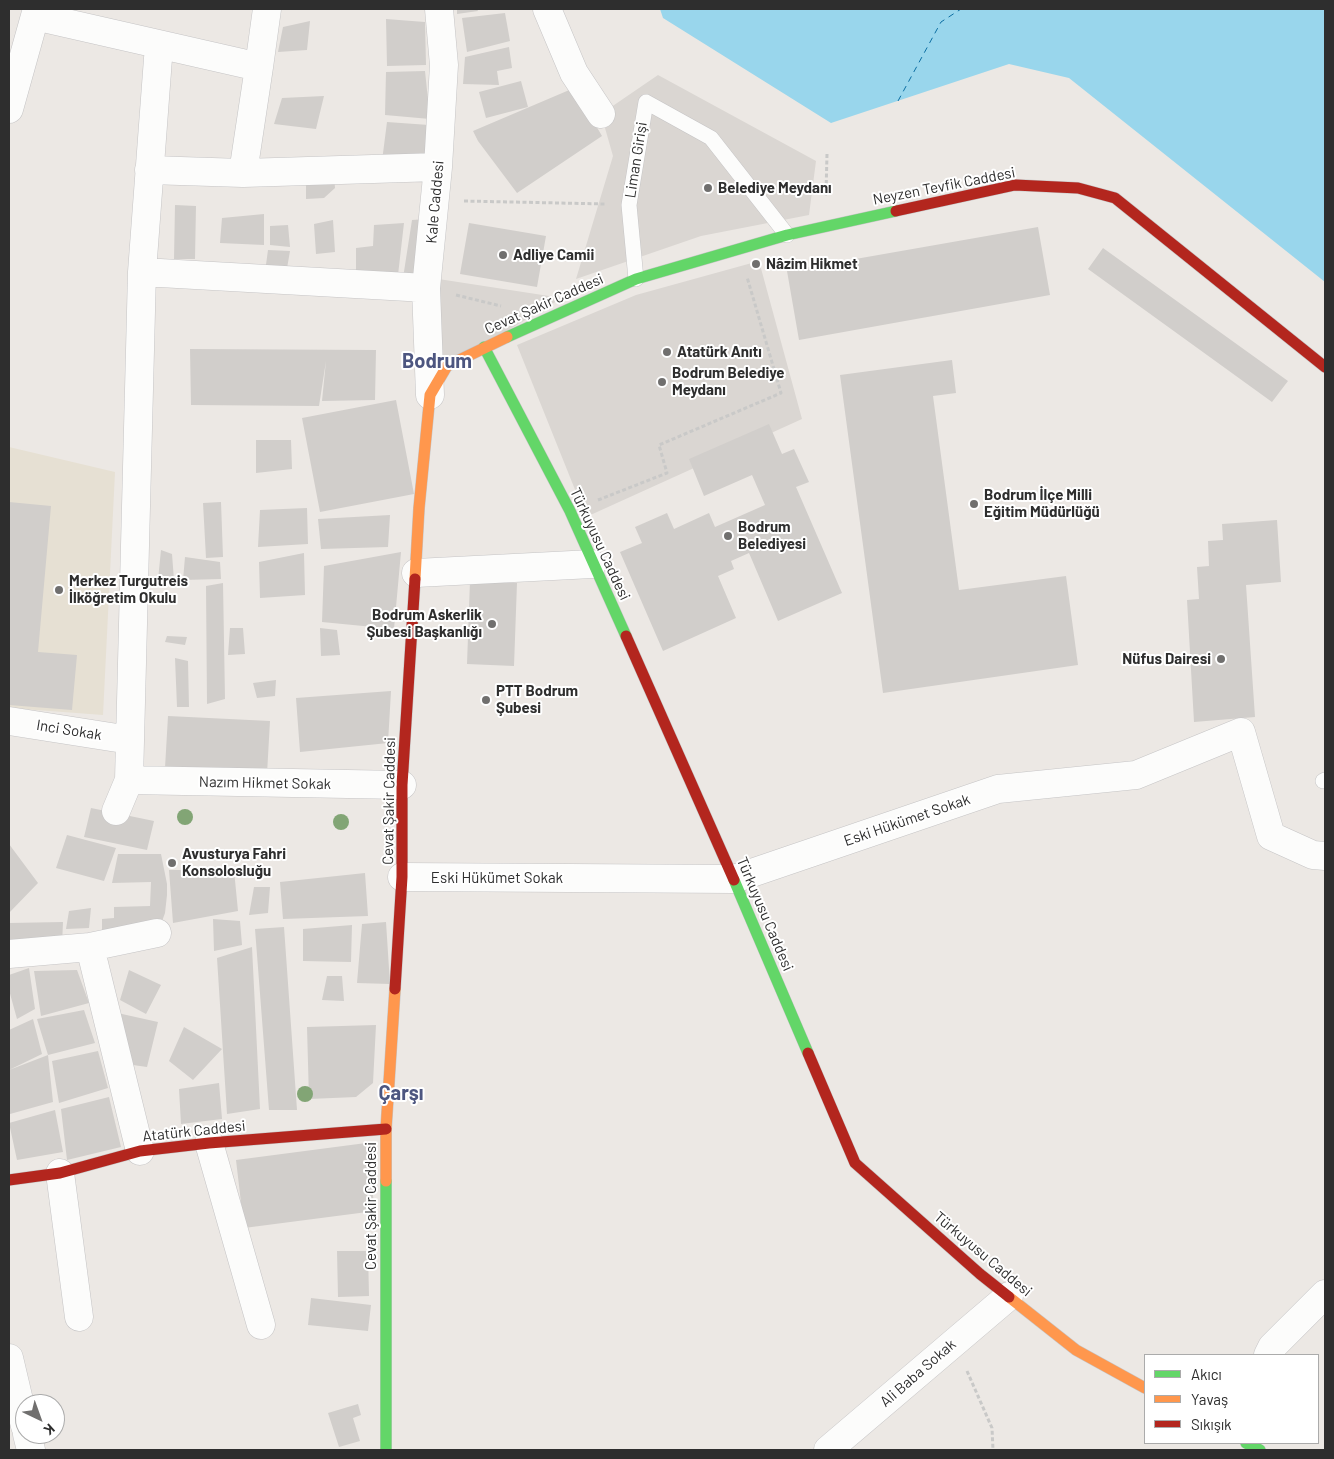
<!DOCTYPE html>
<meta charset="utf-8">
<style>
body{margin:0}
#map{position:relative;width:1334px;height:1459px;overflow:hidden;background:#ece8e4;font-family:Barlow,sans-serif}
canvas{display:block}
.frame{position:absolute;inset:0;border:10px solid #2e2e2e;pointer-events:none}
.legend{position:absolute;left:1144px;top:1354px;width:175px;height:90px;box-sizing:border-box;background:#fff;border:1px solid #ababab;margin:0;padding:6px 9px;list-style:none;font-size:15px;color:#2e2e2e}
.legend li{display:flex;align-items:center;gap:10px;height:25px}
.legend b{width:25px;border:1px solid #ababab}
.north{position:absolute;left:15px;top:1394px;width:50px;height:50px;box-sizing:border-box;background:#fff;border:1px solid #ababab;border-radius:50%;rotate:138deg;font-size:14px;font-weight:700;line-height:20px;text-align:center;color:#2e2e2e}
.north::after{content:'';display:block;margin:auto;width:18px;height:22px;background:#706f6e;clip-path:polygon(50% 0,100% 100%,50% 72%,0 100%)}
</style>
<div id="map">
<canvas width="1334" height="1459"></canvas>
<div class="frame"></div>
<ul class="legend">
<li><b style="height:6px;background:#63d668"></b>Akıcı</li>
<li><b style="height:6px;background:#ff974d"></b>Yavaş</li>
<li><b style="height:6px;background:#b3261e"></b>Sıkışık</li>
</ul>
<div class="north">K</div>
</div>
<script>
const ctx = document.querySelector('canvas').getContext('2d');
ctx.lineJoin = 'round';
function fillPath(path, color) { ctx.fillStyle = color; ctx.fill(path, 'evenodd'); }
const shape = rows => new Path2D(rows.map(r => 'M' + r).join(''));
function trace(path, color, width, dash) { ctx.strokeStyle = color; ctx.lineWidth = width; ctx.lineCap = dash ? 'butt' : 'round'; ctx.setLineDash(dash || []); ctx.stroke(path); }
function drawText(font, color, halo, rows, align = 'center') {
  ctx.font = font + ' Barlow,sans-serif'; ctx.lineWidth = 4; ctx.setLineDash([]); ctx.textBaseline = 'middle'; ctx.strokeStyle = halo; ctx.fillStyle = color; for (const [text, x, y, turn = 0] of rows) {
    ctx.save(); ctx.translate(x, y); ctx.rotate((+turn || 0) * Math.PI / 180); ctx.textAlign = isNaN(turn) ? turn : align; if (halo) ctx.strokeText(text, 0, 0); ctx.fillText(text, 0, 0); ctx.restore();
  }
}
fillPath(shape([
 [9,447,115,472,103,715,9,708]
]), '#e6e0d3');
fillPath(shape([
 [658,75,816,161,809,215,701,236,576,279,613,156,601,114],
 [759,261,802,419,586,517,517,345,636,295],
 [432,278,562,298,435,374]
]), '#dad6d2');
fillPath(shape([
 [660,9,1325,9,1325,282,1069,78,1009,64,831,123,663,18]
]), '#99d6ec');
trace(shape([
 [898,101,941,22,961,9]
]), '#0d6fa3', 1, [6, 5]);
fillPath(shape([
 [457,9,477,9,478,11,457,14],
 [505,13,510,41,467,52,462,18],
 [386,19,425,22,426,65,387,66],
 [310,21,307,50,278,52,283,27],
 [509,47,512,68,497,71,499,85,463,84,465,57],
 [425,71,430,119,385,115,386,72],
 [521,81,528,107,486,118,479,92],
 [574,88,602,136,517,193,478,141,473,131],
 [324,96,316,129,274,124,282,98],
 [387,122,429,125,432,161,382,161],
 [334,175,335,188,324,198,306,199,306,176],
 [175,205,196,206,195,259,174,259],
 [264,214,264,245,220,243,222,218],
 [426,219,420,275,403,278,412,220],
 [333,220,335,252,316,254,314,224],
 [404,223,398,275,356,275,356,248,373,246,374,225],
 [469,223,546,236,537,287,460,274],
 [288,225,290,247,270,245,270,226],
 [1038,227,1050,295,799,340,787,271],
 [1103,248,1288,381,1272,402,1088,269],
 [268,250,290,251,286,274,265,272],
 [190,349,376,350,375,400,322,401,326,361,319,406,191,405],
 [952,360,956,393,933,396,959,590,1066,576,1078,665,883,693,840,375],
 [396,400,414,494,320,512,302,418],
 [769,424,782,454,794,449,809,482,796,487,842,593,778,621,749,553,731,561,734,569,718,576,736,618,663,651,620,552,642,543,635,527,667,513,674,529,709,513,715,527,765,505,752,475,704,496,689,459],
 [256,440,291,440,292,469,256,473],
 [9,502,51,506,38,652,77,655,72,710,9,705],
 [221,502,223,557,206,558,203,503],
 [307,508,308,544,258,547,260,510],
 [390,515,388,547,321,549,318,519],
 [1277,520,1281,582,1246,585,1255,717,1194,722,1187,600,1199,599,1197,567,1209,566,1208,541,1223,540,1222,524],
 [161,550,172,554,174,580,158,580],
 [401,552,394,629,322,622,324,566],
 [304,553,305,595,260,598,259,562],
 [185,557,220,562,221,579,183,580],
 [470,581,517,583,514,666,467,664],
 [223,583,225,699,207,704,206,586],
 [230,628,243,628,245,654,228,655],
 [320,628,337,630,340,655,321,656],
 [167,636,187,637,185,645,165,642],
 [175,658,188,661,189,707,177,707],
 [276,680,275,696,257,698,253,683],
 [391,691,388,743,300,752,296,698],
 [168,716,270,721,267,774,165,768],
 [91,808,154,821,147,850,84,837],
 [67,835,116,848,104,881,56,868],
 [9,844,38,883,9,913],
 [118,854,161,854,167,884,167,895,165,913,161,924,102,938,102,919,114,918,114,907,150,906,151,882,112,883],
 [169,870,234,870,238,911,173,923],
 [365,873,368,916,283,919,280,882],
 [254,887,270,887,268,913,249,915],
 [91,908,89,928,66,929,69,911],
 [213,919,240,921,242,945,214,951],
 [63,922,62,945,9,948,9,923],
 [386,922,390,984,357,983,362,924],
 [352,925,351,962,303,961,303,929],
 [284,927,297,1110,269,1110,255,929],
 [252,947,260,1109,227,1114,217,958],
 [29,968,35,1009,17,1019,9,990,9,975],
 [77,970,89,1003,41,1016,34,971],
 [129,970,161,985,146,1014,120,1000],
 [327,976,342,976,344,1001,322,1000],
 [84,1010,95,1043,48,1055,37,1019],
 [113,1012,158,1022,147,1067,126,1064],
 [33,1019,42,1054,9,1070,9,1030],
 [376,1025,373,1083,356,1097,309,1099,307,1027],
 [184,1027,222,1049,193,1080,169,1061],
 [98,1051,108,1088,59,1103,52,1061],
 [48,1055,53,1102,10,1114,9,1106,9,1070],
 [219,1083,222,1119,181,1124,179,1089],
 [109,1097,121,1147,67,1160,61,1109],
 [55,1110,63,1152,17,1160,9,1123],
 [366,1143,375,1211,244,1228,236,1160],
 [337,1251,368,1251,369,1296,338,1297],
 [311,1298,371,1305,368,1331,308,1325],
 [358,1404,361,1415,353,1418,360,1441,339,1447,328,1413]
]), '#d1cecb');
const lane = shape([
 [636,279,629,205,646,102,711,138,787,235],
 [1323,781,1325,780]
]);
const street = shape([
 [37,9,35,16,259,67,267,9],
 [547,9,574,73,601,114],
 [159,45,142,272,426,288],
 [259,67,243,173,438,167],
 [9,109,35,16],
 [149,170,243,173],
 [430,395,426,288,438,167,444,65,439,9],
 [416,573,592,564],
 [9,721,130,740],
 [129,780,402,785],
 [116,811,129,780,142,272],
 [402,877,734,879,998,789,1136,775,1241,732,1271,836,1313,855,1325,856],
 [90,947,140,1151],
 [9,954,90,947,157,933],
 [209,1143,261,1325],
 [60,1173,79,1317],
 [1268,1355,1272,1347,1325,1294],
 [9,1358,25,1426],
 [27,1434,31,1450],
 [828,1450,1009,1296]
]);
const fast = shape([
 [507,337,636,279,787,235,896,211],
 [484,347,570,511,626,636],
 [734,880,808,1053],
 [386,1181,386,1450],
 [1246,1443,1260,1450]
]);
const slow = shape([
 [415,579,419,508,430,395,447,366,507,337],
 [386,1181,386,1129,395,989],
 [1009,1297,1076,1350,1145,1388]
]);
const jam = shape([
 [896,211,1015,185,1078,188,1115,198,1325,367],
 [626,636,734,880],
 [395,989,402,877,402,785,415,579],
 [808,1053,855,1163,980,1274,1009,1297],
 [9,1180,60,1173,140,1151,209,1143,386,1129]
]);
trace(lane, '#c5c4c5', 16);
trace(street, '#c5c4c5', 29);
trace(fast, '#c5c4c5', 12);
trace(slow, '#c5c4c5', 12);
trace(jam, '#c5c4c5', 12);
trace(shape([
 [827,154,826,194,827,194],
 [464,201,606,204],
 [456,295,501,306],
 [598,500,667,473,659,445,781,393,747,277],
 [967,1371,992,1428,993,1450]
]), '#c9c9c8', 3, [4, 2.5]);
trace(lane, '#fcfcfb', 15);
trace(street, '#fcfcfb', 28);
trace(fast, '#63d668', 11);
trace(slow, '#ff974d', 11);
trace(jam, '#b3261e', 11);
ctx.fillStyle = '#82a575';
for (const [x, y] of [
 [185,817],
 [341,822],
 [305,1094]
]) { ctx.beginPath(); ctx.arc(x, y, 8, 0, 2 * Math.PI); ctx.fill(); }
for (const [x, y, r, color] of [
 [708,188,5,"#706f6e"],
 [503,255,5,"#706f6e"],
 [756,264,5,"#706f6e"],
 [667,352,5,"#706f6e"],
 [662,382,5,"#706f6e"],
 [974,504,5,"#706f6e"],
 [728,536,5,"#706f6e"],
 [59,590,5,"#706f6e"],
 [492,624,5,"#706f6e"],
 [1221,659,5,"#706f6e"],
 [486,700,5,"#706f6e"],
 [172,863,5,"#706f6e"]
]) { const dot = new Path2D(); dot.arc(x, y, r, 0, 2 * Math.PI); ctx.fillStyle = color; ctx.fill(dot); trace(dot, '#fff', 2); }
drawText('15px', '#2e2e2e', '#fff', [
 ["Liman Girişi",636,160,-81],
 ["Neyzen Tevfik Caddesi",944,186,-11],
 ["Kale Caddesi",435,202,-85],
 ["Cevat Şakir Caddesi",544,304,-24],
 ["Türkuyusu Caddesi",600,544,65],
 ["Inci Sokak",69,730,9],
 ["Nazım Hikmet Sokak",265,783,1],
 ["Cevat Şakir Caddesi",389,801,-89],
 ["Eski Hükümet Sokak",907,820,-19],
 ["Eski Hükümet Sokak",497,878],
 ["Türkuyusu Caddesi",765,914,67],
 ["Atatürk Caddesi",194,1131,-6],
 ["Cevat Şakir Caddesi",371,1206,-90],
 ["Türkuyusu Caddesi",983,1254,40],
 ["Ali Baba Sokak",918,1373,-41]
]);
drawText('bold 15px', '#2e2e2e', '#fff', [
 ["Belediye Meydanı",718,188],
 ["Adliye Camii",513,255],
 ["Nâzim Hikmet",766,264],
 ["Atatürk Anıtı",677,352],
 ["Bodrum Belediye",672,373],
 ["Meydanı",672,390],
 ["Bodrum İlçe Milli",984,495],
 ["Eğitim Müdürlüğü",984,512],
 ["Bodrum",738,527],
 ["Belediyesi",738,544],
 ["Merkez Turgutreis",69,581],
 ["İlköğretim Okulu",69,598],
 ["Bodrum Askerlik",482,615,"right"],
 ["Şubesi Başkanlığı",482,632,"right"],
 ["Nüfus Dairesi",1211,659,"right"],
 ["PTT Bodrum",496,691],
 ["Şubesi",496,708],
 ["Avusturya Fahri",182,854],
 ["Konsolosluğu",182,871]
], 'left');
drawText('bold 20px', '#4d5680', '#fff', [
 ["Bodrum",437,361],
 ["Çarşı",401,1093]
]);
</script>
